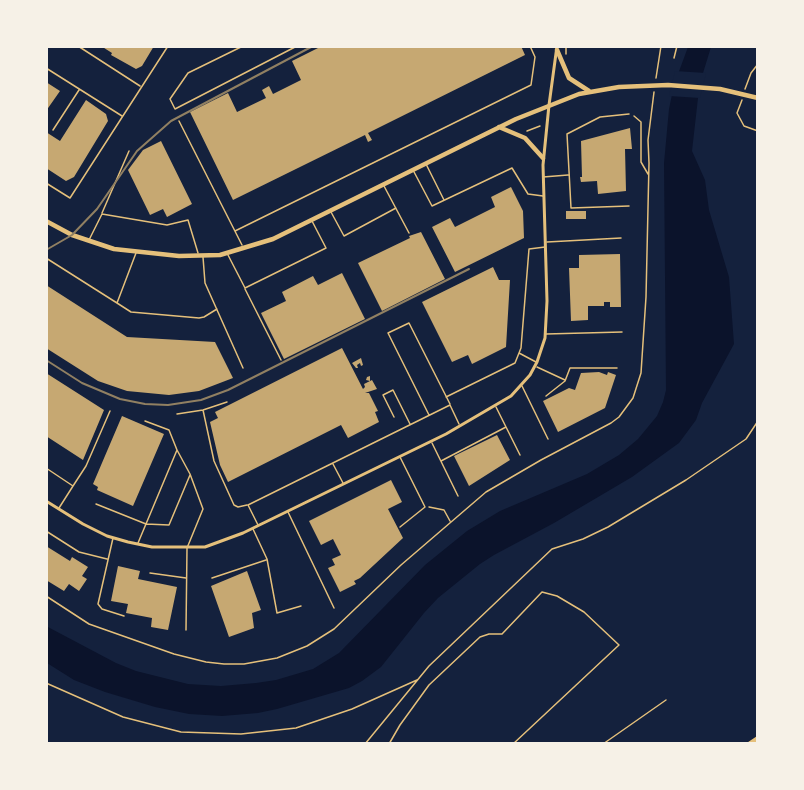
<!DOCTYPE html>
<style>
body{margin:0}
#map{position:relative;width:804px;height:790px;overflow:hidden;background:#14213d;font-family:"Sofia Sans Condensed",sans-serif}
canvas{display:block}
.frame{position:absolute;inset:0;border:48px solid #f6f1e7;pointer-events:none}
</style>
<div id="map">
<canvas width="804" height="790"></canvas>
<div class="frame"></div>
</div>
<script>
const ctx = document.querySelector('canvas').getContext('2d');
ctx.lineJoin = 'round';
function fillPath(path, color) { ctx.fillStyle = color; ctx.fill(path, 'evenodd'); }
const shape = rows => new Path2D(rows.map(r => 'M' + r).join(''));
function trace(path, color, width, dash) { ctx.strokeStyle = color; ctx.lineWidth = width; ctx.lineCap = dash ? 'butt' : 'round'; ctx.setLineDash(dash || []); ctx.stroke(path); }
fillPath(shape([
 [688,47,711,47,703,73,698,98,692,151,705,180,709,210,729,277,734,344,702,403,696,420,679,443,632,477,554,523,494,555,480,564,438,598,424,613,381,667,362,681,349,688,277,709,258,713,222,716,189,714,155,707,105,692,74,680,47,663,46,626,116,663,136,671,188,684,221,686,256,683,276,680,313,669,339,653,425,565,467,531,500,511,587,474,619,455,638,439,657,416,663,402,666,390,664,163,669,109,674,85]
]), '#0b132b');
fillPath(shape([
 [675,71,706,73,700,98,669,96]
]), '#14213d');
fillPath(shape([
 [101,46,154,46,142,66,136,69,111,55,112,53],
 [322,46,521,46,525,55,368,133,372,140,368,142,365,135,233,200,190,112,228,93,237,112,266,98,262,90,269,86,273,94,301,80,292,61],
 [46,82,60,91,46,111],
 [86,100,106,114,108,121,74,177,66,181,46,168,46,132,60,141],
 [630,128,632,149,625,149,626,191,598,194,597,181,581,182,580,177,582,177,581,141],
 [161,141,192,204,167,217,163,209,150,215,128,170,143,150],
 [511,187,523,211,524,238,455,272,432,227,450,218,455,227,495,207,491,197],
 [566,211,586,211,586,219,566,219],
 [421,232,445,279,382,311,358,263,410,238,409,236],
 [620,254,621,307,610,307,610,302,604,302,604,306,588,306,588,320,571,321,569,268,579,268,579,255],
 [493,267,499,280,510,280,506,347,472,364,468,355,452,362,422,302],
 [342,273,365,319,284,359,261,313,286,301,282,292,313,276,318,285],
 [46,285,127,337,215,342,233,378,199,391,169,395,127,391,98,381,46,348],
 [342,348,363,389,365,387,364,384,370,381,366,380,367,377,370,376,370,381,372,380,377,389,365,393,369,393,378,411,375,412,379,422,348,438,341,425,228,482,220,465,210,422,218,418,215,412],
 [361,358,363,365,361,366,360,363,357,365,358,368,356,368,352,363],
 [599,372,607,375,608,372,616,375,605,408,558,432,543,401,569,388,575,390,581,373],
 [46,373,104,410,83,460,46,436],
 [122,416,164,434,133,506,97,490,98,487,93,484],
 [497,435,510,460,469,486,454,456],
 [391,480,402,502,388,509,403,538,360,578,354,581,356,584,340,592,328,568,335,565,332,559,341,555,333,539,321,545,309,521],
 [46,546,70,561,72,557,88,567,82,576,87,579,79,591,69,584,64,591,46,580],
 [118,566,140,571,138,579,177,587,168,630,151,627,152,618,126,613,128,604,111,601],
 [247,571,261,610,252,613,254,628,229,637,211,586]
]), '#c6a872');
trace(shape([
 [566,54,566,46],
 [674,58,677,46],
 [656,78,661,46],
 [745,89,751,73,758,64],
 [742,100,737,113,744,126,758,131],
 [634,116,641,122,641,162,648,174],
 [527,131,540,126],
 [429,507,444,510,450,521],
 [46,596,89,624,174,654,206,662,224,664,244,664,277,658,307,646,334,629,401,565,486,492,541,460,611,423,619,417,633,398,641,373,646,297,649,163,648,140,654,92],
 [46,683,123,717,181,732,241,734,296,728,352,709,417,680],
 [365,744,429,666,552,549,583,539,608,527,686,480,746,439,758,421]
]), '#e5c07b', 1.5);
trace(shape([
 [78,46,140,86],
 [243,46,188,73,170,99,175,109,297,46],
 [46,68,122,116],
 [179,121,242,245],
 [53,130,79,90],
 [426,164,444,200],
 [413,170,432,206,512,168,528,194,543,196],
 [543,177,568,175],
 [46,183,70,198,168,46],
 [384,186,409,233],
 [629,206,571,208,567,134,600,117,629,114],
 [331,212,344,236,396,208],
 [102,213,129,151],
 [235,231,531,85,535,57,530,46],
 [89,240,102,214,167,225,188,220,198,253],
 [547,242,621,238],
 [136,253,117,303,131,312,199,318,204,317,217,309],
 [228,255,245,288,326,248,312,221],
 [203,257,205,283,243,368],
 [46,258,117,303],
 [245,289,281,360],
 [546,334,622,332],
 [519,353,536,362],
 [537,367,565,380],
 [522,386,548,439],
 [546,396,565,381,570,368,617,368],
 [446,397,515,363,521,348,529,249,545,247],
 [496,407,520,455],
 [203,410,214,461,234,505,238,507,247,505],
 [177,414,203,410,227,402],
 [429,415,388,333,409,323,450,404],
 [394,417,383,395,393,390,410,424],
 [432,443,458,496],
 [177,450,190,474,203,509,187,548,186,630],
 [400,457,425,507,400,527],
 [441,461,506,427],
 [333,464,343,483],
 [46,468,73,486,59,508],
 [73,486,86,466,110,411],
 [96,504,146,524,169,525,190,475],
 [288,512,334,608],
 [258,525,248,505,450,405,459,424],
 [253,529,267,559,277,613,301,606],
 [46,531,79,552,107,559],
 [113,538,98,604,102,609,124,616],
 [138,543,177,450,169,430,145,421],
 [150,573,186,578],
 [212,578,266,560],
 [389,744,400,725,429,685,480,637,489,634,502,634,542,592,557,596,584,612,619,645,513,744],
 [603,744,666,700]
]), '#e5c07b', 1.5);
trace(shape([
 [46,501,83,524,107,536,128,542,152,547,205,547,243,533,446,434,511,396,530,375,537,362,545,338,547,301,543,165,549,105,557,46]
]), '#e5c07b', 3);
trace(shape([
 [557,50,569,78,589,91],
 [499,127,525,138,543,158],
 [46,221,72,235,114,249,179,256,220,255,273,239,516,119,579,94,619,87,668,85,720,89,758,98],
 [749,744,758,738]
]), '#e5c07b', 4.5);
trace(shape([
 [46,250,72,235,97,209,137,151,171,121,313,46],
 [46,360,82,383,120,399,145,404,168,405,201,400,228,390,469,269]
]), '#918062', 2);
</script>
